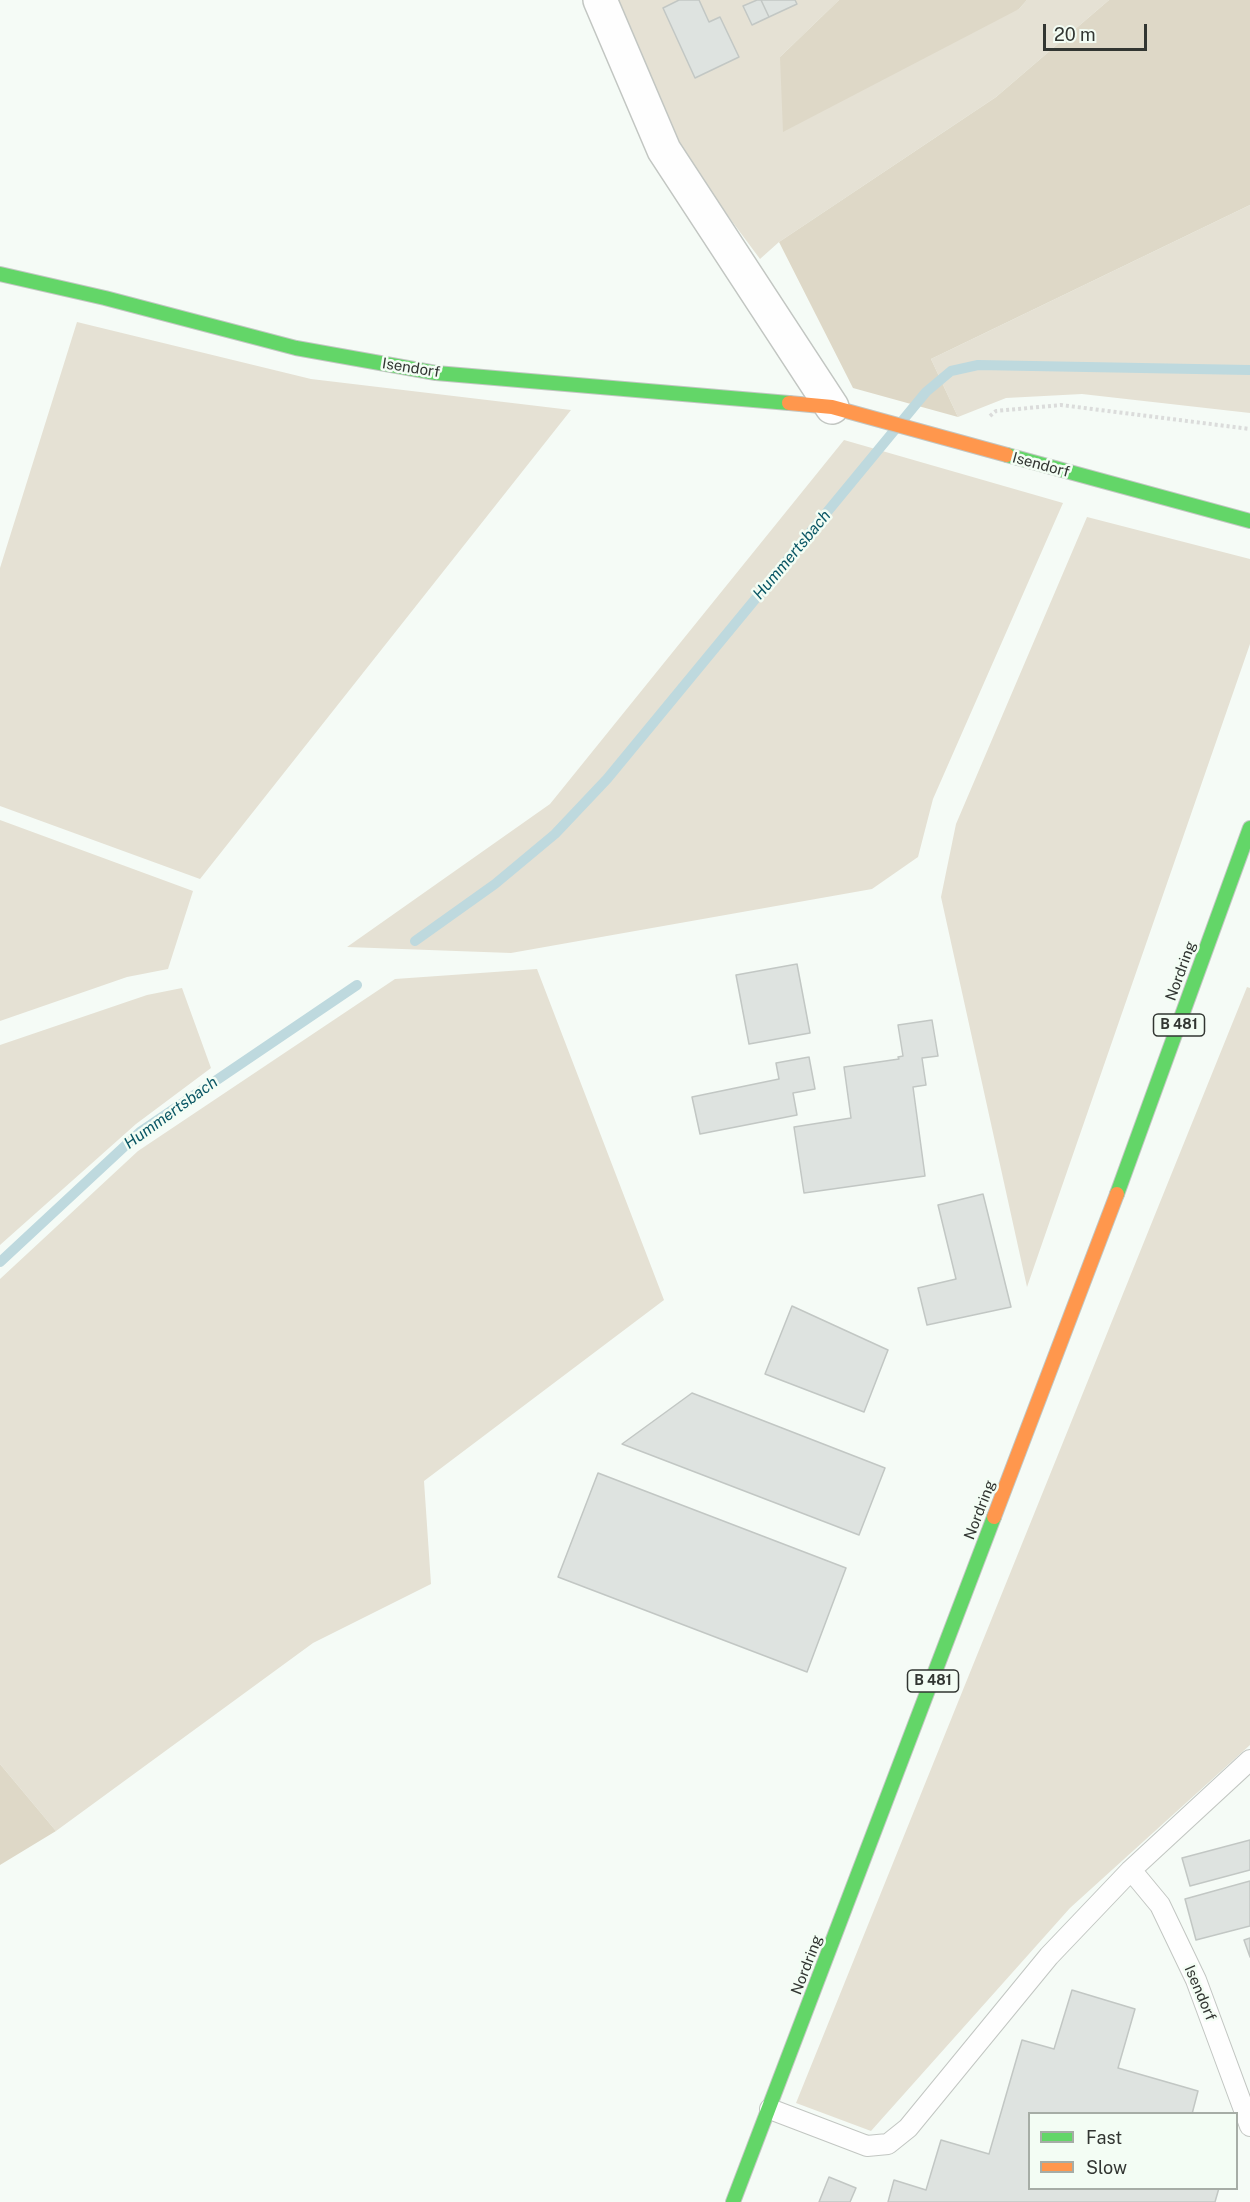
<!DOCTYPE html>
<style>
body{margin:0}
#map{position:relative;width:1250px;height:2202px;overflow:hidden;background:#f5fbf6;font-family:"Public Sans",sans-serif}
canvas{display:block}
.legend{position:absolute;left:1028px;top:2112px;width:210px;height:78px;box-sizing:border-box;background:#f3fdf4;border:2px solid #a6ada6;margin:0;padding:8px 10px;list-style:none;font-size:18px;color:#323632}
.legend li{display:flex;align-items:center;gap:12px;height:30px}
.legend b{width:30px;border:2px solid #a6ada6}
.scale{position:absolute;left:1043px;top:24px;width:104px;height:27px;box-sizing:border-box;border:3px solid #323632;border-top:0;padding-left:8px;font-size:18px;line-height:21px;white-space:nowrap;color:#323632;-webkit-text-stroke:4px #f3fdf4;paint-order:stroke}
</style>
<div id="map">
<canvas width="1250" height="2202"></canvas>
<ul class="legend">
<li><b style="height:8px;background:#63d668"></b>Fast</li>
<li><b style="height:8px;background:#ff974d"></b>Slow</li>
</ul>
<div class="scale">20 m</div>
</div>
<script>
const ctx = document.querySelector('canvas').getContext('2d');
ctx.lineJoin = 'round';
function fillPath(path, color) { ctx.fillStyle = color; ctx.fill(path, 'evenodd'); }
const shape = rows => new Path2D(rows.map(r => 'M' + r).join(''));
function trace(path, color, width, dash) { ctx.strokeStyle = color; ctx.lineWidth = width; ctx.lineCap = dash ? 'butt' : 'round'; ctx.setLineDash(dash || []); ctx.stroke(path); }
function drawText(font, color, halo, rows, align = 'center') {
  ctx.font = font + ' "Public Sans",sans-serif'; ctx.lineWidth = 5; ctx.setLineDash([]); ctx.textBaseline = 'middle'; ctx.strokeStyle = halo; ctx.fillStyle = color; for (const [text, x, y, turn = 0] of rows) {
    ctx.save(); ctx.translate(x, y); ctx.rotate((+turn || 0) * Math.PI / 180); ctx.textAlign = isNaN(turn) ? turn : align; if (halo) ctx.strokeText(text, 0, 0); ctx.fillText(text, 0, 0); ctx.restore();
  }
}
fillPath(shape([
 [607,0,839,0,780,57,1019,9,1027,0,1109,0,996,97,779,242,760,259,679,150],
 [1250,205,1250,413,1082,394,1006,398,958,417,931,359],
 [77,322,311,379,571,410,200,879,0,806,0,568],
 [844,440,1063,503,933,799,918,857,872,889,511,953,347,947,550,804],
 [1087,517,1250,559,1250,644,1027,1287,941,897,956,824],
 [0,820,193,891,168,969,127,977,0,1021],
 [537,969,664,1300,424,1481,431,1584,313,1643,56,1831,0,1764,0,1279,138,1151,395,979],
 [1247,987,1250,988,1250,1745,1070,1908,871,2131,796,2103],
 [182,988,211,1068,136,1124,0,1245,0,1045,147,995]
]), '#e5e1d4');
fillPath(shape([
 [839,0,1027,0,1019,9,783,132,780,57],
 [1109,0,1250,0,1250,205,931,359,958,417,853,388,779,242,996,97],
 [0,1764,56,1831,0,1865]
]), '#ded8c7');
trace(shape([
 [415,941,495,884,555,834,607,779,926,392,951,371,978,365,1250,370],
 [0,1262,140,1132,357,985]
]), '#bed9de', 10);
const building = shape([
 [679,0,699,0,709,22,720,17,739,57,695,78,663,8,679,0],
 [757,0,761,0,769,17,752,25,743,6,757,0],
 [761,0,795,0,797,4,769,17,761,0],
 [797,964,810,1033,749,1044,736,975,797,964],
 [932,1020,938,1056,922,1058,926,1085,913,1087,925,1176,804,1193,794,1127,851,1118,844,1067,899,1059,898,1057,903,1056,898,1025,932,1020],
 [809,1057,815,1089,793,1093,797,1115,700,1134,692,1097,779,1079,776,1063,809,1057],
 [983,1194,1011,1307,927,1325,918,1288,956,1279,938,1205,983,1194],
 [792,1306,888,1350,864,1412,765,1374,792,1306],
 [692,1393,885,1468,859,1535,622,1444,692,1393],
 [598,1473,846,1568,807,1672,558,1577,598,1473],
 [1250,1840,1250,1870,1190,1886,1182,1858,1250,1840],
 [1250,1881,1250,1926,1196,1940,1185,1899,1250,1881],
 [1250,1938,1250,1957,1244,1940,1250,1938],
 [1072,1990,1135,2009,1118,2068,1198,2091,1192,2114,1030,2114,1030,2188,1219,2188,1215,2202,888,2202,894,2180,926,2190,941,2140,989,2154,1022,2040,1054,2049,1072,1990],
 [829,2177,856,2188,850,2202,819,2202,829,2177]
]);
fillPath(building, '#dee3e0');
trace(building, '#c2c7c4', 1.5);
const lane = shape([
 [1131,1870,1160,1905,1196,1980,1250,2126],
 [770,2109,867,2146,888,2144,908,2128,1049,1956,1131,1870,1250,1760]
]);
const street = shape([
 [600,0,664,150,832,407]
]);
const fast = shape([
 [0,274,105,298,296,348,436,373,789,403],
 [1007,455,1250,521],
 [1117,1194,1250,828],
 [733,2202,994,1517]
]);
const slow = shape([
 [789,403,832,407,1007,455],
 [994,1517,1117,1194]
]);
trace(lane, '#c2c6c2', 22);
trace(street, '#c2c6c2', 36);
trace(fast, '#c2c6c2', 16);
trace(slow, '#c2c6c2', 16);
trace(shape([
 [990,416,996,411,1061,405,1250,429]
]), '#dbdcdb', 4, [3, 3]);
trace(lane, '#fefefe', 20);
trace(street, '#fefefe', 33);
trace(fast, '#63d668', 14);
trace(slow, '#ff974d', 14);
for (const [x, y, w] of [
 [1179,1025,51],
 [933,1681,51]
]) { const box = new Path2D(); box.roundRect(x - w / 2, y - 11, w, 22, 4.5); ctx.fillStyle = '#f3fdf4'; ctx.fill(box); trace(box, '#323632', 1.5); }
drawText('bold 14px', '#323632', null, [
 ["B 481",1179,1025],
 ["B 481",933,1681]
]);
drawText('15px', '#323632', '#f3fdf4', [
 ["Isendorf",411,368,9],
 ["Isendorf",1041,465,15],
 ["Nordring",1181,971,-70],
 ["Nordring",980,1510,-69],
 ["Nordring",807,1965,-69],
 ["Isendorf",1200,1993,67]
]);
drawText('italic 16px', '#095664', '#f3fdf4', [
 ["Hummertsbach",792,555,-50],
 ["Hummertsbach",171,1113,-36]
]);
</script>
